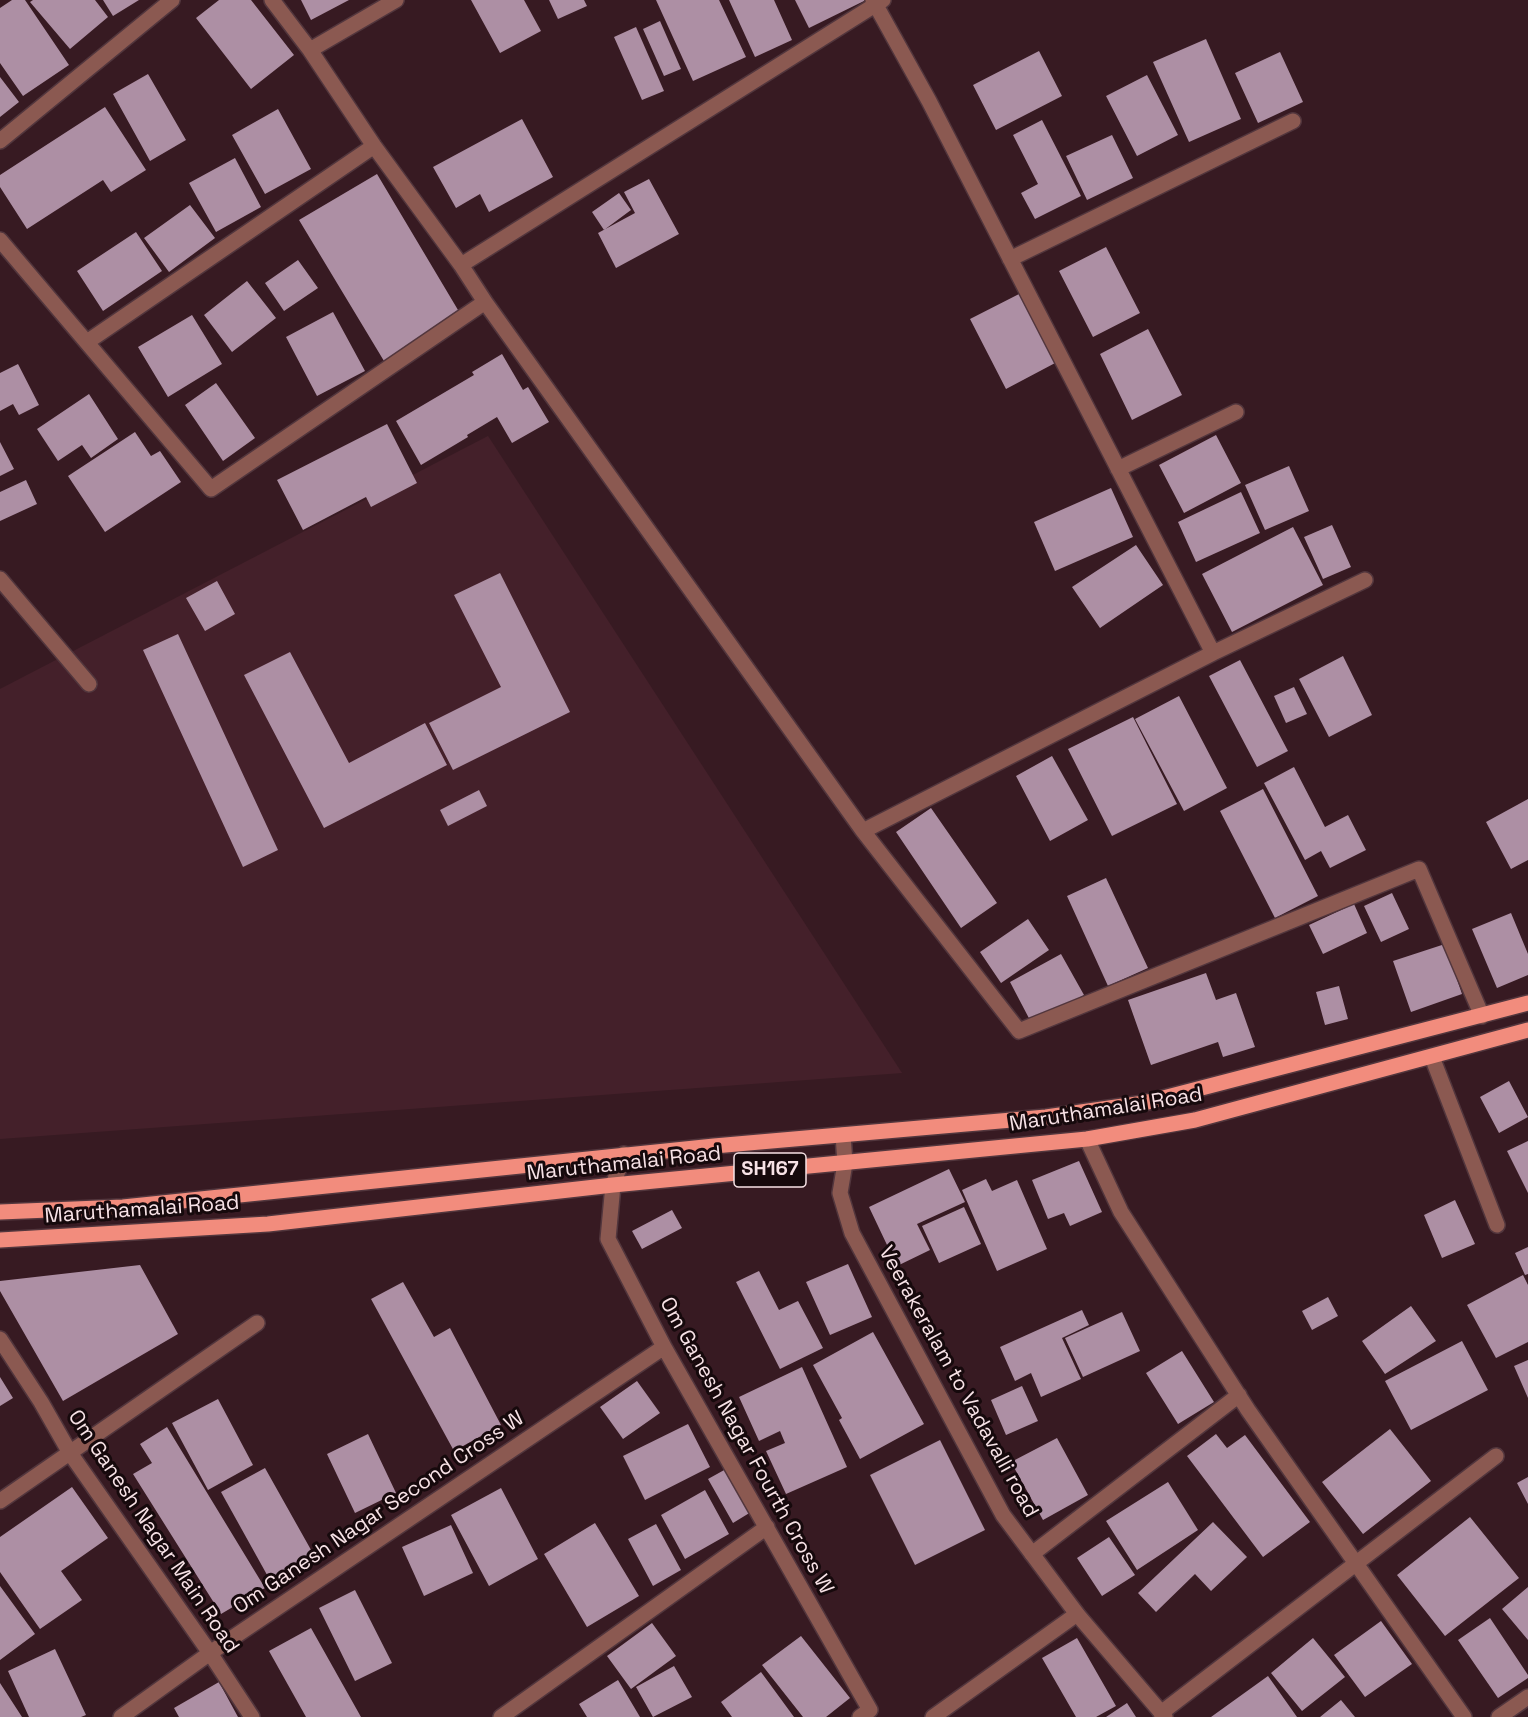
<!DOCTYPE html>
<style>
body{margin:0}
canvas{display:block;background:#371a22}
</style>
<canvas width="1528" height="1717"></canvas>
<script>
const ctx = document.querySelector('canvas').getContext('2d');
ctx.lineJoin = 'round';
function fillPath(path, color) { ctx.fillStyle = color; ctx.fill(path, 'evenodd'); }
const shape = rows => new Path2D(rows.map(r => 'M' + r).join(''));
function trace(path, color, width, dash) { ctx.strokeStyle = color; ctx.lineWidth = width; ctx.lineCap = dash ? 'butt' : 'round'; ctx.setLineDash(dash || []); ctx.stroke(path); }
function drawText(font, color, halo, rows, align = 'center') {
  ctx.font = font + ' "Space Grotesk",sans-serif'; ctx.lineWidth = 6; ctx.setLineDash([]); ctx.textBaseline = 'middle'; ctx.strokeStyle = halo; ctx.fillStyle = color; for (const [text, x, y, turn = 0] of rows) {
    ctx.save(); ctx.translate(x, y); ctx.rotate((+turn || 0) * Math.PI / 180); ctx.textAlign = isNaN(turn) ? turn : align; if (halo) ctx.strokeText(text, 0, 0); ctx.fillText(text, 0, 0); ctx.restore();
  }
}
fillPath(shape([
 [488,436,902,1073,0,1139,0,689]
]), '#44202a');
fillPath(shape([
 [12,0,25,0,69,65,23,96,0,63,0,8],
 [33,0,95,0,108,17,70,49,30,2],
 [103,0,139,0,113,16],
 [219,0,251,0,294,55,251,89,196,18],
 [301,0,349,0,311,20],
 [471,0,524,0,541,31,500,53],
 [549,0,584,0,587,6,558,19],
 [656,0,719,0,746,57,693,81],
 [729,0,774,0,792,40,755,57],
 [795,0,866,0,809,28],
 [660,21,681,69,664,76,643,29],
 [636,27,664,91,642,100,614,37],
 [1206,39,1241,119,1189,142,1153,62],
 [1039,51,1062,96,996,130,973,85],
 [1280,52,1303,102,1258,123,1235,73],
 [148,74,186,140,150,161,113,94],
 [1147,75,1178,135,1137,156,1106,96],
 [0,77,19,102,0,117],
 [105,107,146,170,111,192,103,180,27,229,0,187,0,175],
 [278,109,311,169,265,194,232,135],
 [522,119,553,177,489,212,480,194,456,208,433,167],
 [1042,120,1081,196,1035,219,1021,193,1038,184,1013,135],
 [1112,135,1133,178,1087,200,1066,156],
 [235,158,261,207,216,232,189,183],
 [377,174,461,315,384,361,299,220],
 [649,179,679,234,616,268,598,233,635,213,624,192],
 [619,193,631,210,604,230,592,212],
 [190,205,215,238,169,272,144,238],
 [136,232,162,271,103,311,77,271],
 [1106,247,1140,313,1093,337,1059,271],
 [298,260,318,288,284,311,265,283],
 [247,281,276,318,232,352,204,315],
 [1021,293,1057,362,1006,389,970,319],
 [333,312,365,371,317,396,286,337],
 [192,315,222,364,168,397,138,347],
 [1148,329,1182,395,1132,420,1100,354],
 [502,354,523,390,528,387,549,422,512,443,497,417,467,435,468,437,421,465,396,421,474,375,472,372],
 [18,364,39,405,19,415,13,404,0,411,0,373],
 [216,383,255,438,223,461,185,405],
 [89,394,118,439,91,458,82,445,58,461,37,429],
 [387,424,417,483,371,507,366,497,303,530,277,480],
 [135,432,151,456,160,451,181,482,105,532,68,476],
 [1216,435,1241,483,1184,513,1159,465],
 [0,442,14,469,0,476],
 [1289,466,1309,511,1265,530,1245,485],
 [26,480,37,504,0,521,0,492],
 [1111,488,1133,537,1055,571,1034,522],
 [1241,492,1260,533,1196,562,1178,522],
 [1332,525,1351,567,1323,579,1304,537],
 [1293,527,1323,585,1232,632,1202,574],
 [1136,545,1163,585,1100,628,1072,587],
 [500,573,570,712,453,770,429,723,501,687,454,595],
 [217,581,235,614,205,631,186,598],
 [178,634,278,850,243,867,143,650],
 [290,652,349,763,425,723,447,765,324,828,244,675],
 [1343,656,1372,715,1329,737,1299,679],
 [1240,660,1288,751,1257,767,1209,676],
 [1294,687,1307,714,1286,723,1274,696],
 [1179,696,1227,788,1184,811,1135,719],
 [1133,717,1177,804,1112,836,1068,749],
 [1052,756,1088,820,1050,841,1016,776],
 [1294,767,1325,827,1348,815,1366,850,1330,868,1321,851,1305,860,1264,783],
 [1263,789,1318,896,1275,918,1220,811],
 [479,790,487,806,448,826,440,810],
 [1528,799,1528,860,1511,869,1486,822],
 [931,808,997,903,961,928,896,832],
 [1106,878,1148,968,1108,986,1067,896],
 [1392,893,1409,929,1381,942,1364,906],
 [1354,904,1367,933,1323,954,1309,925],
 [1511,913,1528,954,1528,975,1497,988,1472,929],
 [1028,919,1049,950,1001,983,980,952],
 [1445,944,1462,994,1411,1012,1393,961],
 [1061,954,1084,995,1032,1024,1010,982],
 [1206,973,1216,1000,1236,993,1255,1047,1223,1057,1218,1042,1151,1065,1128,1000],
 [1339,986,1348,1019,1325,1025,1316,992],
 [1509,1081,1528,1117,1499,1133,1480,1097],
 [1528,1141,1528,1193,1507,1151],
 [1079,1161,1102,1212,1070,1226,1064,1213,1048,1219,1032,1180],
 [949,1169,965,1202,917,1224,930,1250,897,1266,869,1207],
 [986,1179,992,1191,1017,1180,1047,1249,997,1271,962,1190],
 [1455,1200,1475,1244,1442,1258,1424,1215],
 [964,1207,981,1244,939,1263,922,1226],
 [672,1210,682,1228,642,1249,632,1231],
 [1528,1247,1528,1274,1525,1275,1515,1253],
 [848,1264,872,1317,830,1335,806,1282],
 [140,1265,178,1334,63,1401,0,1291,0,1281],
 [759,1271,779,1310,798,1301,823,1348,780,1369,736,1282],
 [1523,1275,1528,1285,1528,1342,1496,1358,1467,1305],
 [403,1282,434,1337,450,1328,501,1425,454,1451,371,1299],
 [1328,1297,1338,1316,1312,1330,1302,1311],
 [1411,1306,1436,1341,1385,1374,1362,1341],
 [1082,1310,1089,1325,1062,1338,1081,1379,1041,1397,1031,1373,1015,1381,1000,1347],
 [1122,1312,1140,1351,1083,1377,1065,1338],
 [873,1332,924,1424,860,1459,839,1420,842,1418,813,1365],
 [1462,1341,1488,1390,1411,1430,1385,1381],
 [1182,1351,1214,1402,1178,1424,1146,1373],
 [1528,1360,1528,1398,1514,1366],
 [802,1367,847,1467,786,1494,766,1451,785,1443,780,1431,759,1441,739,1397],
 [0,1377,13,1398,0,1406],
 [637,1381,660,1413,623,1439,600,1407],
 [1022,1386,1038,1421,1006,1435,991,1400],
 [218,1399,253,1465,208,1490,172,1423],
 [688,1424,710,1467,645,1500,623,1456],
 [167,1427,265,1588,221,1614,133,1474,152,1463,140,1444],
 [1390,1429,1431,1481,1363,1534,1322,1482],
 [368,1434,396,1493,355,1513,327,1454],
 [1216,1434,1227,1448,1245,1435,1310,1522,1263,1557,1187,1456],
 [1057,1438,1088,1495,1043,1520,1011,1462],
 [940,1440,985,1530,915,1565,870,1475],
 [265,1468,315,1557,271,1582,221,1492],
 [726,1469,751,1512,733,1523,708,1479],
 [1528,1477,1528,1504,1517,1483],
 [1168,1482,1198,1530,1137,1570,1106,1521],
 [72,1487,108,1538,61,1571,82,1600,40,1629,0,1572,0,1537],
 [501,1488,538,1559,489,1586,451,1515],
 [705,1490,729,1534,685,1559,661,1515],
 [1470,1517,1519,1578,1445,1636,1397,1575],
 [1213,1522,1247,1557,1211,1591,1195,1574,1156,1612,1138,1593],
 [595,1523,639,1596,587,1627,544,1554],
 [656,1524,681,1570,653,1586,628,1539],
 [451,1525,473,1573,424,1596,402,1547],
 [1109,1537,1135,1575,1102,1596,1077,1558],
 [0,1586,35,1634,0,1660],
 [1528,1587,1528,1640,1502,1609],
 [355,1590,392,1663,355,1681,319,1608],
 [1490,1618,1528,1675,1528,1678,1498,1698,1458,1640],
 [1381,1621,1412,1664,1365,1697,1334,1655],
 [652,1623,676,1656,631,1689,607,1656],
 [311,1628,361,1717,306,1717,269,1651],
 [801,1636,850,1698,826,1717,803,1717,762,1665],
 [1077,1638,1116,1706,1096,1717,1076,1717,1042,1658],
 [1313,1638,1345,1677,1302,1711,1271,1673],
 [55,1649,86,1715,81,1717,29,1717,8,1671],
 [674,1666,692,1697,653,1717,636,1687],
 [761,1672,794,1717,732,1717,721,1702],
 [1268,1676,1297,1717,1211,1717],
 [618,1680,640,1717,587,1717,579,1704],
 [219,1682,238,1717,179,1717,174,1708],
 [0,1683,22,1717,0,1717],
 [1341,1700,1355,1717,1320,1717],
 [1127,1703,1136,1717,1106,1717]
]), '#ad8fa4');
const minor = shape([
 [873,0,929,101,1213,653],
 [310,50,396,0],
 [0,141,172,0],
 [0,240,211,489,485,302,461,265,374,146,310,50,272,0],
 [1010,259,1293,121],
 [461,265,883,0],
 [485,302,863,831,1019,1031,1419,869,1482,1016],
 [87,342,374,146],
 [1118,469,1236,412],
 [0,579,89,684],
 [863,831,1213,653,1365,580],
 [1432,1057,1497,1225],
 [1087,1139,1121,1212,1248,1410,1464,1717],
 [624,1154,613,1185,608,1239,664,1347,870,1710,860,1717],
 [0,1339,41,1402,70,1453,210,1653,252,1717],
 [0,1501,257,1323],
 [1032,1554,1239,1395],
 [1161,1713,1496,1456],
 [121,1717,210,1653,664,1347],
 [501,1717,767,1527],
 [933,1717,1077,1614],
 [1499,1717,1528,1697]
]);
const tertiary = shape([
 [843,1135,845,1163,840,1193,852,1233,1003,1515,1077,1614,1165,1717]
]);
const primary = shape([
 [0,1212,123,1207,714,1146,1046,1117,1144,1103,1528,1003],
 [0,1240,268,1224,613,1185,1087,1139,1195,1120,1528,1030]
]);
trace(minor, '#52363d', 18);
trace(tertiary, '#52363d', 18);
trace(primary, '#52363d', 18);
trace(minor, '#8b5951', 15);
trace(tertiary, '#8b5951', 15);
trace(primary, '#f28c7d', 15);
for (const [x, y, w] of [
 [770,1170,72]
]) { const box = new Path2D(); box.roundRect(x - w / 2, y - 17, w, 34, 4.5); ctx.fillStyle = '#16090c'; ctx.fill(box); trace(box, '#f7e2e6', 1.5); }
drawText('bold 20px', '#f7e2e6', null, [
 ["SH167",770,1170]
]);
drawText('21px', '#f7e2e6', '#16090c', [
 ["Maruthamalai Road",1106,1110,-9],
 ["Maruthamalai Road",624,1164,-6],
 ["Maruthamalai Road",142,1210,-4],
 ["Veerakeralam to Vadavalli road",958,1382,61],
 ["Om Ganesh Nagar Fourth Cross W",746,1446,61],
 ["Om Ganesh Nagar Second Cross W",379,1513,-34],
 ["Om Ganesh Nagar Main Road",153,1532,56]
]);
</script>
